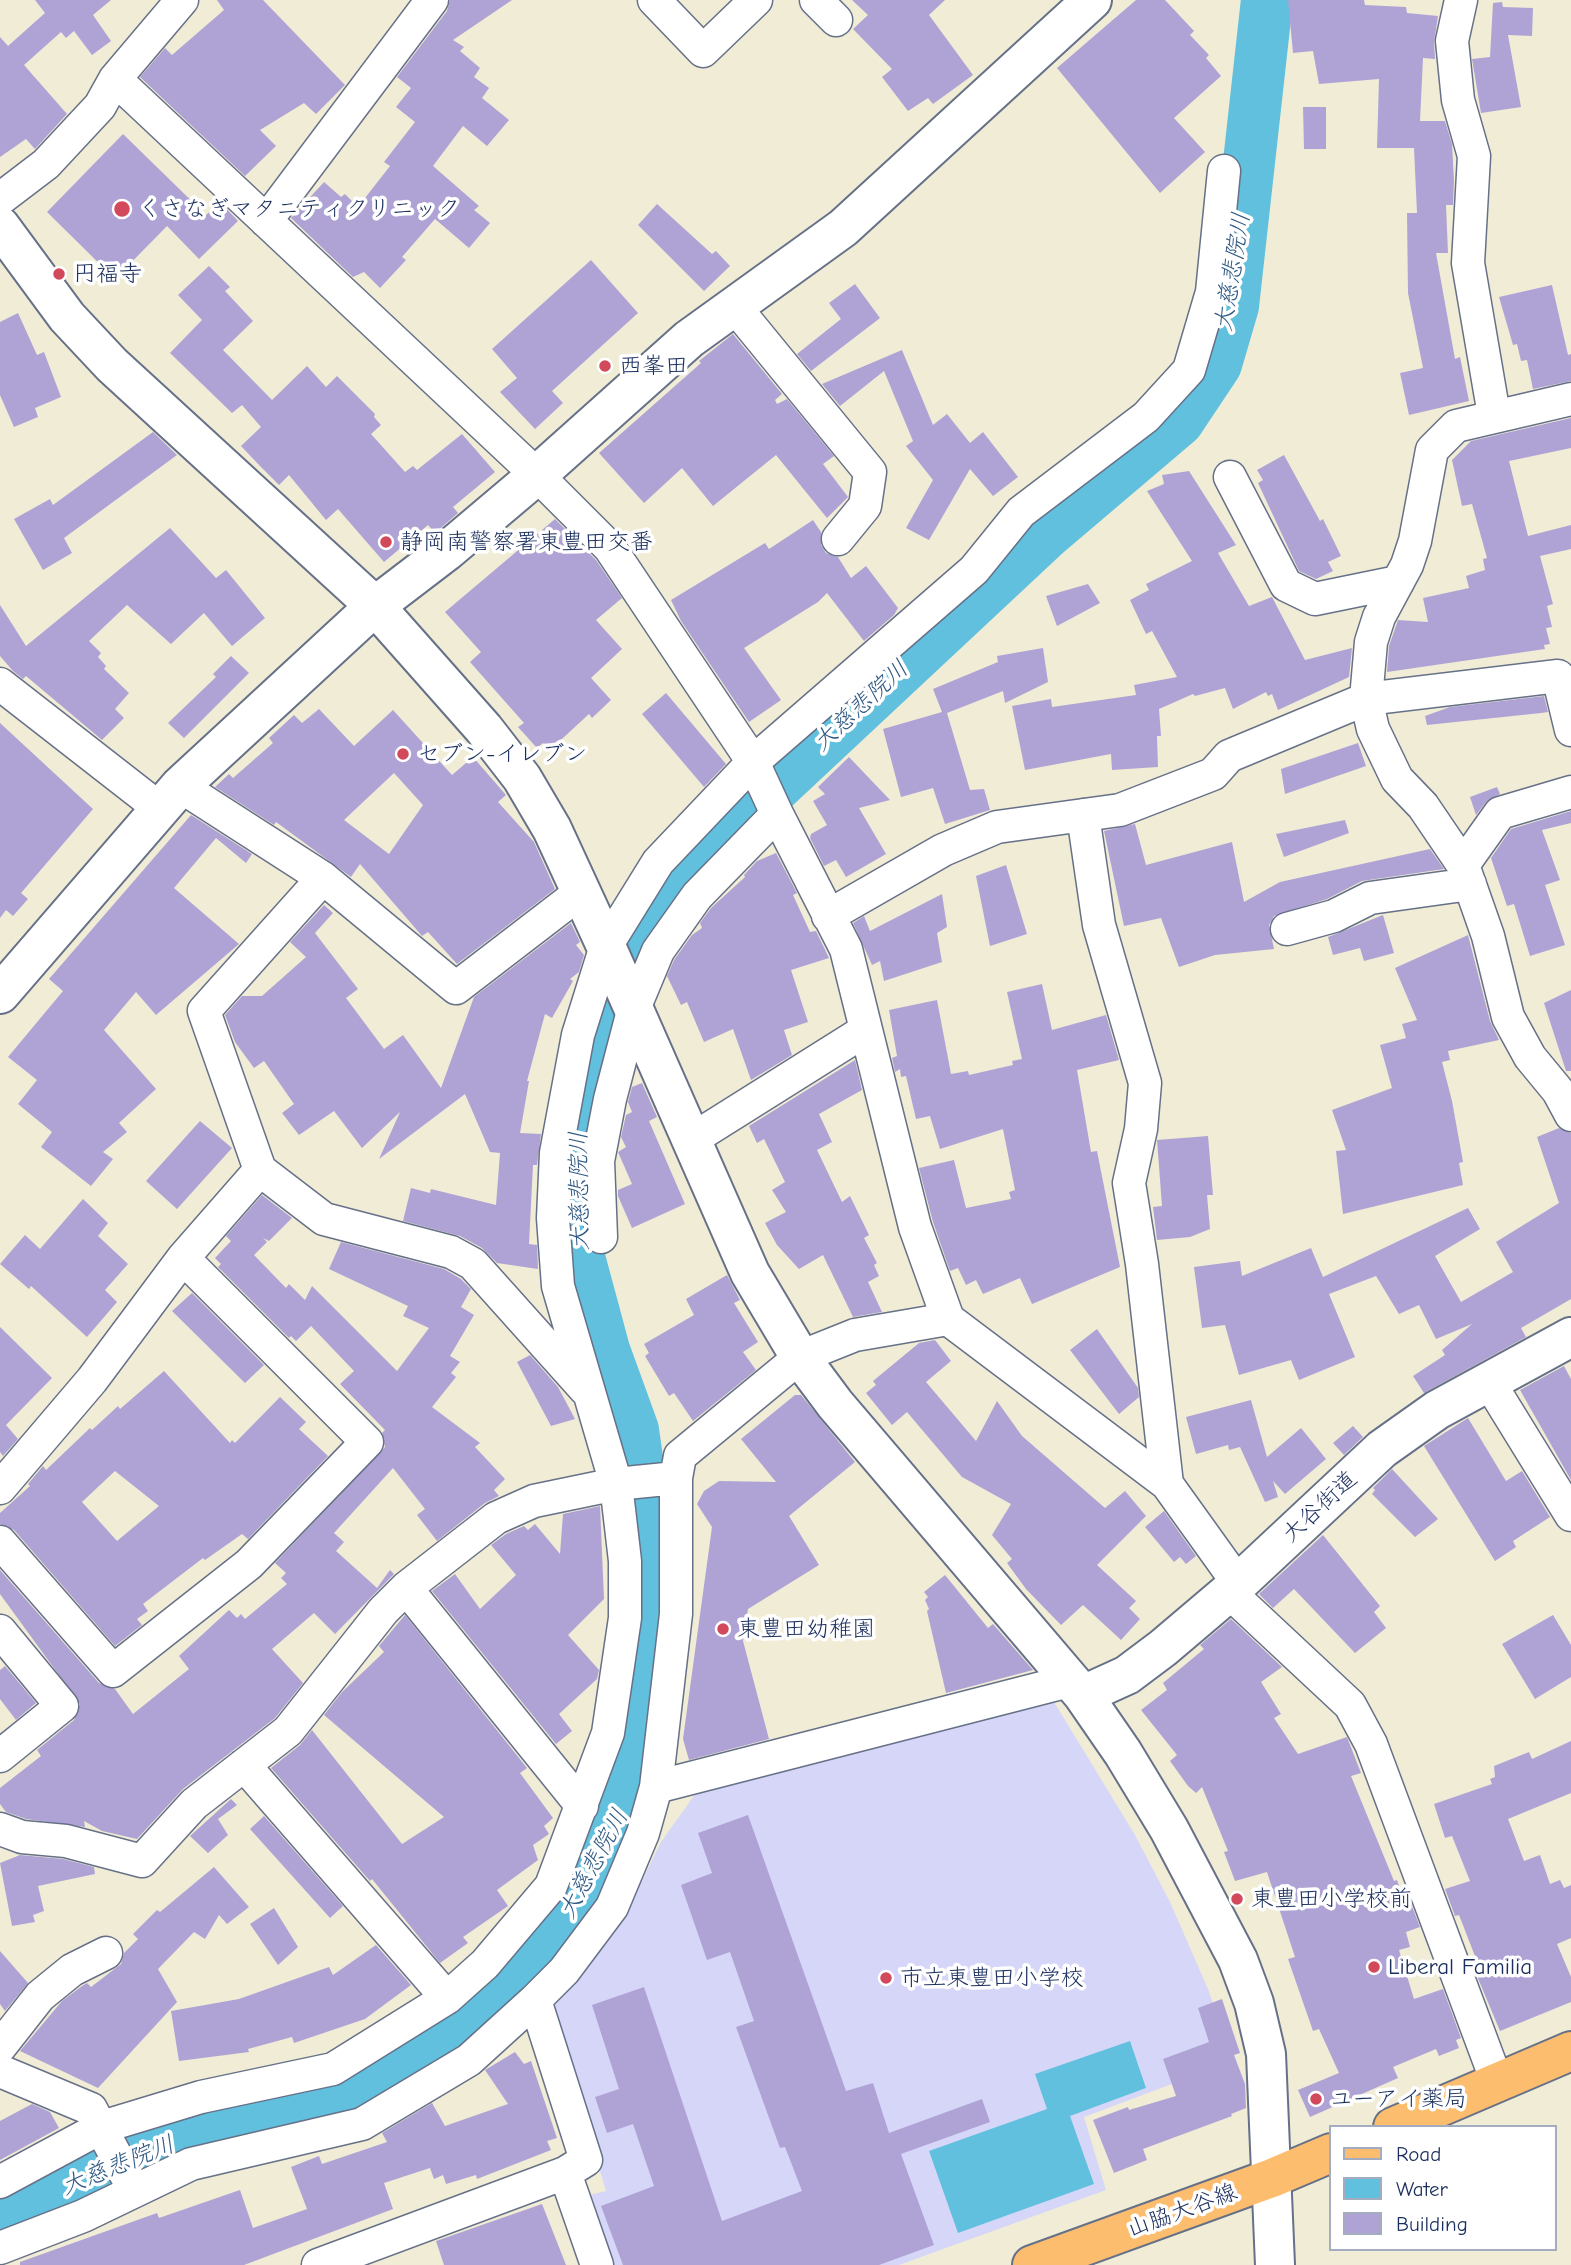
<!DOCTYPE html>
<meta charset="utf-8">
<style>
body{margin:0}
#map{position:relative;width:1571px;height:2265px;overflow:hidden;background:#f0ecd6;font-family:"Comic Neue",sans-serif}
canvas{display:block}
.legend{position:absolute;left:1329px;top:2125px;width:228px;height:126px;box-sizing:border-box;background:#fff;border:2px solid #a4acbf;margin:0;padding:9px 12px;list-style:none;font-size:21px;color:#1b2f5e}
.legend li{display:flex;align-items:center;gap:14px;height:35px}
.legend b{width:35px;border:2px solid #a4acbf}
</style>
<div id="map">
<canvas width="1571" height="2265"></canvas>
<ul class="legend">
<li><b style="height:9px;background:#fdbd6f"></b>Road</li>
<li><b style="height:19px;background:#60c0de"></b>Water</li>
<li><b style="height:19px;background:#afa3d6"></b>Building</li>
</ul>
</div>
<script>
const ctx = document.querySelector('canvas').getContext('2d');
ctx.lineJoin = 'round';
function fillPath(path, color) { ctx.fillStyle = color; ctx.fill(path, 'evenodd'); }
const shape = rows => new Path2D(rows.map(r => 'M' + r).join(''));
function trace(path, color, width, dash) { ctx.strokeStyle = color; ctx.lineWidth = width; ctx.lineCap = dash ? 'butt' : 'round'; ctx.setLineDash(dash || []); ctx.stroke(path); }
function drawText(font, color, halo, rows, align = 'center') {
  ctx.font = font + ' "Comic Neue","Klee One",sans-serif'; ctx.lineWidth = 7; ctx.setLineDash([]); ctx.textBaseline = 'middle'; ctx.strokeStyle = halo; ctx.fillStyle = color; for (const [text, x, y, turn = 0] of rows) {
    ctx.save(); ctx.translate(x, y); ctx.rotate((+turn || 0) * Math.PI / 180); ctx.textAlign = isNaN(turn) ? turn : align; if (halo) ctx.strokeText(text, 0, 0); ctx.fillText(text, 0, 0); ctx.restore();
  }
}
fillPath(shape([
 [1051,1697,1135,1835,1170,1902,1208,1989,1233,2061,1084,2117,1106,2190,899,2265,612,2265,589,2195,606,2191,550,2002,632,1901,661,1842,698,1790]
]), '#d6d7f8');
fillPath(shape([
 [1130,2041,1146,2088,1070,2116,1094,2184,958,2233,929,2151,1047,2109,1035,2074]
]), '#60c0de');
trace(shape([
 [0,2215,159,2145,277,2117,337,2106,506,1989,558,1933,626,1808,643,1739,648,1671,647,1530,633,1430,604,1350,576,1246,574,1150,591,1046,612,981,693,868,739,820,1045,534,1178,421,1216,364,1233,306,1267,0]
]), '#60c0de', 52);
fillPath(shape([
 [35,0,111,0,93,15,111,41,92,55,74,31,66,38,61,32,24,65,67,114,35,149,26,139,0,157,0,37,8,46,45,13],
 [217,0,263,0,345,85,316,114,304,103,260,130,276,146,245,176,140,77,165,48,172,55,224,10],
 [450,0,512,0,453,40,464,47,460,51,480,68,474,77,489,88,482,98,509,120,487,146,463,126,433,166,479,206,474,210,490,223,469,248,435,219,402,257,406,260,380,288,364,272,353,277,291,218,324,182,341,197,345,194,358,207,390,166,384,162,415,122,396,107,411,88,397,77,447,11],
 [852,0,945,0,929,15,973,75,933,104,928,98,908,111,882,77,892,69,853,29,868,15],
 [1136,0,1165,0,1194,31,1190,35,1209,55,1206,58,1221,76,1174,118,1205,152,1160,193,1057,68],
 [1288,0,1364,0,1365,5,1406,7,1407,13,1438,16,1434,42,1435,59,1423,58,1420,121,1445,121,1452,144,1454,181,1453,205,1446,205,1448,253,1436,253,1455,359,1460,357,1469,401,1409,415,1400,373,1423,368,1408,293,1407,213,1417,213,1414,148,1377,148,1379,79,1319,84,1313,51,1293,53],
 [1502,2,1503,7,1533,8,1532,36,1508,35,1521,107,1481,113,1472,59,1490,57,1493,3],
 [1303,107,1326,107,1326,149,1304,149],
 [123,134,206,215,220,202,238,221,199,259,167,226,115,279,47,212],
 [657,204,712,254,716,251,730,266,704,291,638,225],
 [591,260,638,313,552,391,563,403,535,429,500,392,517,378,492,349],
 [209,266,230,287,225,291,253,321,223,350,272,400,307,366,326,387,337,376,375,414,374,417,381,425,371,434,405,472,413,466,417,470,462,434,495,472,453,507,458,513,435,533,428,525,384,562,338,509,326,520,289,475,279,485,260,466,241,446,261,427,242,405,232,413,170,353,202,320,178,295],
 [855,284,880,318,811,371,797,354,841,319,829,303],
 [1552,285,1568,355,1571,354,1571,381,1533,389,1527,360,1521,361,1517,344,1513,345,1499,297],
 [18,313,37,355,44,352,61,397,35,408,38,417,14,427,0,395,0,322],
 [733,334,782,394,775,400,777,404,787,399,834,456,823,464,848,497,827,518,776,455,713,506,682,468,644,503,599,453,701,363,699,361],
 [902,350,933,425,947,414,970,443,983,432,1018,477,993,496,970,469,929,540,906,528,933,480,906,446,913,441,884,371,840,406,822,384],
 [1571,418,1571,448,1509,461,1528,536,1571,525,1571,549,1540,556,1553,604,1547,606,1552,627,1546,628,1550,644,1544,645,1545,649,1387,672,1389,646,1398,620,1428,622,1423,598,1469,588,1466,576,1485,570,1483,559,1487,558,1472,504,1462,506,1452,460,1471,441],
 [153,432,177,455,64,538,72,553,43,570,14,519,50,499,53,505],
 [1284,455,1320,521,1323,519,1341,556,1328,562,1333,571,1316,579,1299,571,1258,483,1263,480,1257,470],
 [1189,471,1236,545,1218,553,1249,606,1272,597,1305,660,1352,648,1349,677,1278,710,1272,694,1268,696,1266,692,1233,709,1225,688,1195,696,1193,694,1159,709,1161,736,1157,736,1158,767,1112,770,1111,754,1025,770,1012,706,1051,699,1052,707,1136,695,1134,685,1177,677,1152,631,1146,634,1130,600,1149,590,1146,584,1192,561,1147,491,1164,484,1162,475],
 [555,519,596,560,622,598,596,620,622,649,591,678,611,700,592,718,589,714,550,750,543,743,537,748,518,727,524,723,470,662,481,652,445,612],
 [813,520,821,532,821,545,826,553,838,557,851,578,866,566,898,608,894,615,864,641,827,593,818,602,744,648,781,700,749,722,681,621,671,600,765,543,769,549],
 [170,528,216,578,226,570,265,618,232,646,204,613,171,644,127,605,89,641,101,653,98,657,106,666,104,669,129,693,115,709,124,718,102,740,26,676,23,679,13,671,0,656,0,605,26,646],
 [1088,584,1100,603,1057,626,1046,596],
 [1043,648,1048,682,1005,703,1003,691,947,713,970,790,984,789,990,810,945,824,933,788,901,797,883,729,942,712,933,689,998,662,997,656],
 [231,656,249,673,184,738,168,723,216,677,213,674],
 [666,693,726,764,704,787,642,714],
 [1544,696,1548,712,1541,713,1427,725,1425,716,1450,707],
 [319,709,354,746,393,710,452,775,473,757,506,795,498,802,534,842,555,889,457,964,428,932,422,936,360,864,351,877,276,822,274,825,215,787,229,774,233,778,273,743,269,738,294,715,302,723],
 [394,773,423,805,389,854,344,820],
 [0,723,93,809,21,893,28,899,13,916,6,910,0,918],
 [1358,743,1366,766,1285,794,1281,769],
 [849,757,890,800,859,808,886,854,846,877,836,860,824,866,810,838,811,834,827,825,813,801,825,794,818,787],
 [1497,787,1500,794,1486,802,1476,815,1470,797],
 [1571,811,1571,823,1542,830,1560,880,1545,885,1565,945,1530,956,1514,904,1507,906,1491,858,1511,829],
 [191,815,252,854,246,863,216,838,174,888,239,944,156,1015,136,992,104,1030,156,1089,119,1123,127,1132,103,1152,113,1159,91,1186,41,1147,52,1132,18,1104,37,1080,8,1057,63,991,49,979],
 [1345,820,1349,833,1284,857,1276,834],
 [1135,824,1146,865,1232,842,1244,902,1280,882,1430,849,1444,869,1362,881,1327,899,1274,916,1269,925,1274,949,1215,955,1179,967,1161,918,1124,926,1104,831],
 [776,853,797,893,793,895,810,932,816,931,829,958,791,970,808,1022,784,1030,792,1055,751,1080,733,1029,704,1042,687,1002,681,1005,667,976,674,960,692,935,702,928,700,923,711,908,745,877,744,875,757,861],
 [1006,865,1027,934,990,946,976,876],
 [942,894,947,927,937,933,942,962,884,981,880,961,872,965,853,923,864,916,870,931],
 [324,905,333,913,315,933,358,989,346,998,384,1049,403,1035,441,1088,474,997,571,923,580,942,576,945,584,955,579,972,570,979,573,981,552,1018,545,1014,527,1081,529,1081,520,1133,541,1134,537,1165,533,1165,529,1244,537,1245,538,1269,497,1263,482,1248,460,1236,403,1221,411,1188,430,1193,431,1189,496,1205,500,1153,490,1152,465,1094,379,1159,400,1112,362,1148,334,1111,299,1135,282,1113,294,1104,264,1061,254,1068,235,1042,225,1015,242,996,262,996,306,957,290,942],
 [1383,915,1394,953,1364,961,1360,948,1333,955,1328,937],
 [1468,935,1490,1021,1499,1040,1448,1051,1450,1060,1442,1062,1452,1101,1463,1162,1459,1163,1463,1185,1343,1214,1336,1151,1346,1150,1332,1110,1392,1088,1380,1045,1406,1038,1402,1024,1417,1020,1395,968],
 [1042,984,1052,1030,1106,1015,1119,1060,1077,1070,1091,1152,1097,1151,1120,1267,1032,1304,1020,1278,983,1294,976,1280,966,1285,958,1268,950,1271,933,1222,919,1168,954,1160,966,1208,1011,1199,1009,1192,1015,1190,1003,1129,940,1149,930,1116,916,1119,906,1076,901,1077,900,1069,895,1072,892,1058,897,1056,889,1010,937,1000,951,1074,968,1071,969,1075,1013,1065,1012,1061,1022,1059,1007,992],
 [1571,990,1571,1071,1566,1071,1544,1003],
 [855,1060,862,1090,819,1114,832,1142,817,1150,842,1202,850,1196,869,1235,864,1238,877,1263,874,1265,879,1276,868,1282,882,1312,853,1317,823,1255,799,1269,777,1245,765,1223,786,1212,772,1190,785,1182,764,1139,757,1143,749,1126],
 [642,1083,657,1117,649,1121,685,1204,632,1228,618,1196,618,1190,632,1184,618,1152,626,1147,621,1137,626,1115,632,1112,628,1102,632,1087],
 [200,1121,232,1148,177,1209,146,1181],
 [1559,1128,1571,1133,1571,1299,1521,1328,1526,1337,1424,1393,1413,1376,1445,1355,1442,1350,1472,1324,1436,1339,1419,1305,1399,1314,1376,1276,1329,1294,1355,1357,1299,1380,1291,1360,1239,1375,1225,1325,1202,1328,1194,1267,1240,1261,1242,1276,1311,1248,1323,1277,1468,1208,1480,1229,1435,1256,1461,1302,1513,1272,1496,1242,1559,1203,1537,1137],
 [1208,1136,1213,1195,1207,1195,1210,1229,1190,1237,1157,1240,1153,1207,1162,1206,1157,1140],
 [262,1195,292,1218,269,1241,263,1238,267,1242,254,1255,286,1288,289,1284,305,1300,312,1286,397,1371,429,1328,403,1316,408,1306,329,1269,341,1242,444,1269,461,1279,471,1289,461,1307,474,1315,450,1356,460,1362,451,1373,456,1377,432,1407,480,1443,475,1447,505,1479,494,1490,499,1496,485,1503,437,1541,417,1515,425,1509,393,1468,334,1533,344,1542,336,1551,377,1588,390,1570,394,1574,335,1634,314,1613,272,1649,303,1683,275,1718,183,1789,137,1839,102,1831,84,1821,85,1827,26,1819,6,1812,0,1804,0,1788,41,1756,37,1750,74,1720,80,1704,0,1594,0,1570,99,1683,115,1689,133,1714,189,1669,179,1656,229,1610,237,1618,241,1614,245,1619,287,1584,281,1578,286,1573,275,1563,385,1447,382,1433,385,1430,340,1384,354,1371,311,1326,296,1341,291,1336,289,1338,218,1267,221,1264,215,1258,231,1241,226,1236],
 [83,1199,108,1223,98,1236,128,1264,105,1290,117,1302,87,1337,31,1286,29,1289,0,1264,25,1235,40,1249],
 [727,1275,740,1300,734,1303,758,1342,743,1352,756,1370,693,1421,674,1393,669,1396,645,1356,649,1353,644,1344,694,1315,686,1299],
 [192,1293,264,1365,245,1383,172,1311],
 [0,1327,52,1378,6,1425,18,1439,3,1456,0,1452],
 [1097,1329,1138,1388,1139,1397,1119,1414,1070,1350],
 [935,1340,951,1361,926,1382,976,1441,997,1401,1022,1436,1105,1508,1125,1491,1146,1516,1097,1565,1136,1601,1129,1608,1140,1619,1121,1640,1083,1605,1061,1625,1026,1589,1007,1563,1012,1559,992,1535,1011,1504,962,1477,907,1412,892,1425,866,1393,876,1385,873,1381,919,1343],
 [530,1355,558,1387,575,1419,551,1426,517,1362],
 [1564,1366,1571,1379,1571,1480,1520,1390],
 [164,1371,230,1443,232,1440,235,1443,280,1397,306,1422,299,1429,328,1456,248,1539,242,1534,205,1560,203,1558,143,1604,148,1611,137,1619,142,1625,115,1646,14,1530,0,1524,0,1513,30,1486,28,1484,43,1466,46,1470,90,1428,92,1430,118,1406,120,1409],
 [115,1471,159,1506,117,1541,82,1502],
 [795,1395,801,1395,855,1462,789,1516,819,1565,748,1609,743,1641,769,1739,689,1760,683,1739,712,1527,697,1504,704,1491,719,1481,776,1482,741,1439],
 [1251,1400,1267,1457,1301,1428,1326,1459,1285,1494,1273,1481,1278,1497,1265,1502,1240,1447,1229,1450,1228,1445,1196,1454,1186,1417],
 [1468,1418,1506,1481,1522,1471,1550,1517,1513,1541,1516,1547,1495,1561,1424,1446],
 [1353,1426,1363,1437,1344,1455,1333,1443],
 [1392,1469,1438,1519,1415,1537,1372,1494,1375,1490,1373,1488],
 [600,1506,604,1599,568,1635,599,1670,597,1679,559,1714,572,1731,556,1744,432,1591,455,1574,480,1609,516,1575,491,1545,506,1534,524,1526,528,1530,535,1524,560,1554,563,1514],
 [1164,1511,1196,1556,1186,1564,1180,1557,1174,1562,1145,1527],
 [1323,1535,1380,1606,1374,1612,1386,1628,1355,1653,1294,1589,1273,1608,1259,1594],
 [945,1575,988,1628,993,1624,1033,1670,946,1693,927,1611,929,1609,925,1600,928,1597,924,1592],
 [405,1615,527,1768,520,1773,553,1818,544,1826,549,1834,533,1845,538,1860,497,1890,508,1906,463,1937,468,1943,440,1963,372,1879,370,1881,271,1768,300,1745,312,1730,402,1844,444,1817,324,1715,342,1692,384,1652,379,1646],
 [1553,1615,1571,1645,1571,1677,1535,1699,1502,1644],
 [1231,1619,1282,1667,1261,1682,1281,1714,1274,1718,1298,1754,1347,1737,1361,1773,1351,1776,1394,1881,1397,1880,1405,1903,1410,1901,1420,1927,1406,1932,1410,1947,1399,1950,1414,1999,1443,1989,1461,2038,1456,2040,1459,2048,1439,2056,1436,2049,1393,2067,1398,2078,1310,2117,1298,2090,1339,2073,1319,2029,1313,2031,1288,1959,1295,1957,1267,1872,1235,1881,1224,1852,1228,1851,1202,1787,1196,1793,1188,1786,1170,1761,1177,1755,1141,1710,1167,1690,1163,1683,1204,1649,1200,1645],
 [5,1666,36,1703,16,1720,0,1699,0,1670],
 [1571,1741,1571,1793,1508,1819,1524,1861,1540,1855,1550,1884,1560,1880,1564,1888,1571,1885,1571,1938,1557,1944,1571,1977,1571,2002,1500,2031,1477,1976,1476,1971,1480,1969,1459,1915,1455,1916,1445,1889,1470,1881,1452,1836,1445,1838,1434,1804,1492,1784,1490,1779,1495,1777,1494,1766,1529,1752,1532,1759],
 [231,1799,237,1805,218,1819,228,1835,208,1853,190,1836],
 [748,1815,846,2091,873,2083,889,2133,982,2099,990,2122,901,2154,934,2245,879,2265,623,2265,601,2206,654,2186,633,2124,607,2133,595,2097,619,2089,592,2005,644,1987,722,2221,802,2191,785,2147,780,2148,736,2027,754,2021,730,1952,707,1960,681,1885,712,1873,698,1833],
 [264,1816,343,1906,330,1918,250,1829],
 [20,1855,63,1859,94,1867,95,1874,38,1886,44,1911,33,1915,35,1922,12,1926,0,1863],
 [214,1867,249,1907,227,1924,219,1915,205,1939,194,1932,158,1969,177,2002,98,2088,20,2051,62,2001,82,1986,87,1983,91,1987,121,1964,124,1953,138,1939,133,1934,157,1910,160,1912],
 [274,1908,298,1947,278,1965,250,1924],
 [376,1945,411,1985,365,2019,294,2043,292,2037,248,2049,249,2052,179,2061,171,2011,239,1999,329,1967,333,1975],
 [0,1951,28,1983,5,2011,0,2004],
 [1222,1999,1240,2053,1234,2055,1245,2084,1246,2108,1231,2114,1232,2116,1143,2149,1147,2160,1114,2173,1093,2120,1128,2107,1129,2110,1176,2096,1163,2059,1209,2042,1198,2008],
 [515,2052,524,2064,531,2061,557,2138,547,2141,551,2150,477,2179,476,2175,446,2184,443,2175,434,2179,430,2168,384,2183,393,2209,244,2265,20,2265,20,2262,157,2213,159,2218,240,2190,253,2228,307,2209,291,2167,319,2156,322,2164,387,2142,382,2133,432,2103,445,2126,508,2104,485,2070],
 [32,2104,50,2112,59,2128,0,2160,0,2121],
 [542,2204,566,2265,444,2265,436,2241]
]), '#afa3d6');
const minor = shape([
 [654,0,703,51,756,0],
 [816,0,836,20],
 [1461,0,1452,41,1458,100,1474,156,1468,263,1494,415],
 [115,79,537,475,610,548,753,762,777,814],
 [0,199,46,164,100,106,115,79,182,0],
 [266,221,432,0],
 [735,307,870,472,865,506,838,539],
 [1571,399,1456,426,1432,450,1415,541,1407,565,1379,617,1371,642,1366,699,1373,729,1397,779,1423,806,1463,865,1488,936,1508,1017,1530,1057,1558,1091,1571,1115],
 [1230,477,1286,585,1315,599,1398,582],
 [0,684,159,808],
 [180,786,323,878,204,1011,260,1170,324,1219,451,1252,473,1264,585,1389],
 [1083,815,1099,925,1145,1083,1141,1129,1129,1183,1142,1264,1167,1484],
 [1463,865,1500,813,1571,792],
 [323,878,456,988,581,892],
 [828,916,943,850,997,827,1120,810,1213,774,1229,756,1366,699,1558,676,1571,730],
 [1287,929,1334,916,1370,898,1470,884],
 [691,1140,866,1030],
 [601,1237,598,1161,610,1099,633,1011,658,951,697,896,777,814,846,949,915,1227,948,1319,1167,1484,1238,1583],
 [1489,1382,1571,1515],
 [0,1488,92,1380,183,1258,260,1170],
 [0,1542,113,1671,249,1564,367,1442,183,1258],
 [406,1588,582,1806],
 [1229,1592,1350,1705,1371,1744,1497,2082],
 [0,1631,62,1706,0,1756],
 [244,1765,447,1998],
 [656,1787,1069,1681],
 [0,1829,22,1837,66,1841,142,1861,194,1804,288,1731,383,1611,406,1588,496,1518,534,1501,616,1484,676,1478],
 [535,2000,586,2160,565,2173,597,2265],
 [0,2047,40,1996,72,1970,106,1953],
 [0,2071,91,2109,134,2190],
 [0,2182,102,2127,201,2097,333,2069,447,1998,485,1964,551,1886,608,1733,625,1618,625,1561,616,1484,558,1286,553,1218,556,1153,578,1035,606,946,658,862,753,762,974,570,1021,512,1146,417,1189,370,1212,292,1224,171],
 [0,2248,83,2216,191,2164,362,2124,469,2060,535,2000,564,1971,612,1907,643,1833,656,1787,676,1614,676,1478,680,1456,800,1357,855,1335,948,1319],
 [318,2265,565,2173]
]);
const tertiary = shape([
 [0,226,67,317,112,365,375,606,484,729,522,778,552,829,606,946,750,1273,800,1357,835,1404,1083,1695,1123,1753,1169,1829,1238,1960,1254,2003,1266,2054,1275,2265],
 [0,994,180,786,375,606,447,551,537,475,689,339,843,228,1092,0],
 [1083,1695,1127,1675,1163,1648,1229,1592,1382,1449,1437,1410,1571,1337]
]);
const primary = shape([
 [1393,2127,1571,2051],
 [1032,2265,1272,2178,1331,2153]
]);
trace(minor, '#667188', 35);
trace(tertiary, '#667188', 42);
trace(primary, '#667188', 42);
trace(minor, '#fff', 32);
trace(tertiary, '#fff', 38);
trace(primary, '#fdbd6f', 38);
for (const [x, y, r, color] of [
 [122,209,9,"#d1495b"],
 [59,274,7,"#d1495b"],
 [605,366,7,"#d1495b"],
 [386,542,7,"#d1495b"],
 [403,754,7,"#d1495b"],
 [723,1629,7,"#d1495b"],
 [1237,1899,7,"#d1495b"],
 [1374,1967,7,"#d1495b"],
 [886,1978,7,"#d1495b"],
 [1316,2099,7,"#d1495b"]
]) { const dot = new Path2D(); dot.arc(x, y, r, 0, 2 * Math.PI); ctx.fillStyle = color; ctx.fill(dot); trace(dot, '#fff', 2.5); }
drawText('23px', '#1b2f5e', '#fff', [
 ["くさなぎマタニティクリニック",138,209],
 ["円福寺",73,274],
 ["西峯田",619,366],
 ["静岡南警察署東豊田交番",400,542],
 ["セブン-イレブン",417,754],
 ["東豊田幼稚園",737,1629],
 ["東豊田小学校前",1251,1899],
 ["Liberal Familia",1388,1967],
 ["市立東豊田小学校",900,1978],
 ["ユーアイ薬局",1330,2099]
], 'left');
drawText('23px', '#1b2f5e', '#fff', [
 ["大谷街道",1320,1507,-43],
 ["山脇大谷線",1182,2211,-20]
]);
drawText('italic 24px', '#305a84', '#fff', [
 ["大慈悲院川",1233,272,-81],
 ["大慈悲院川",861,706,-43],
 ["大慈悲院川",580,1191,-91],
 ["大慈悲院川",594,1864,-62],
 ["大慈悲院川",118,2166,-22]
]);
</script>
